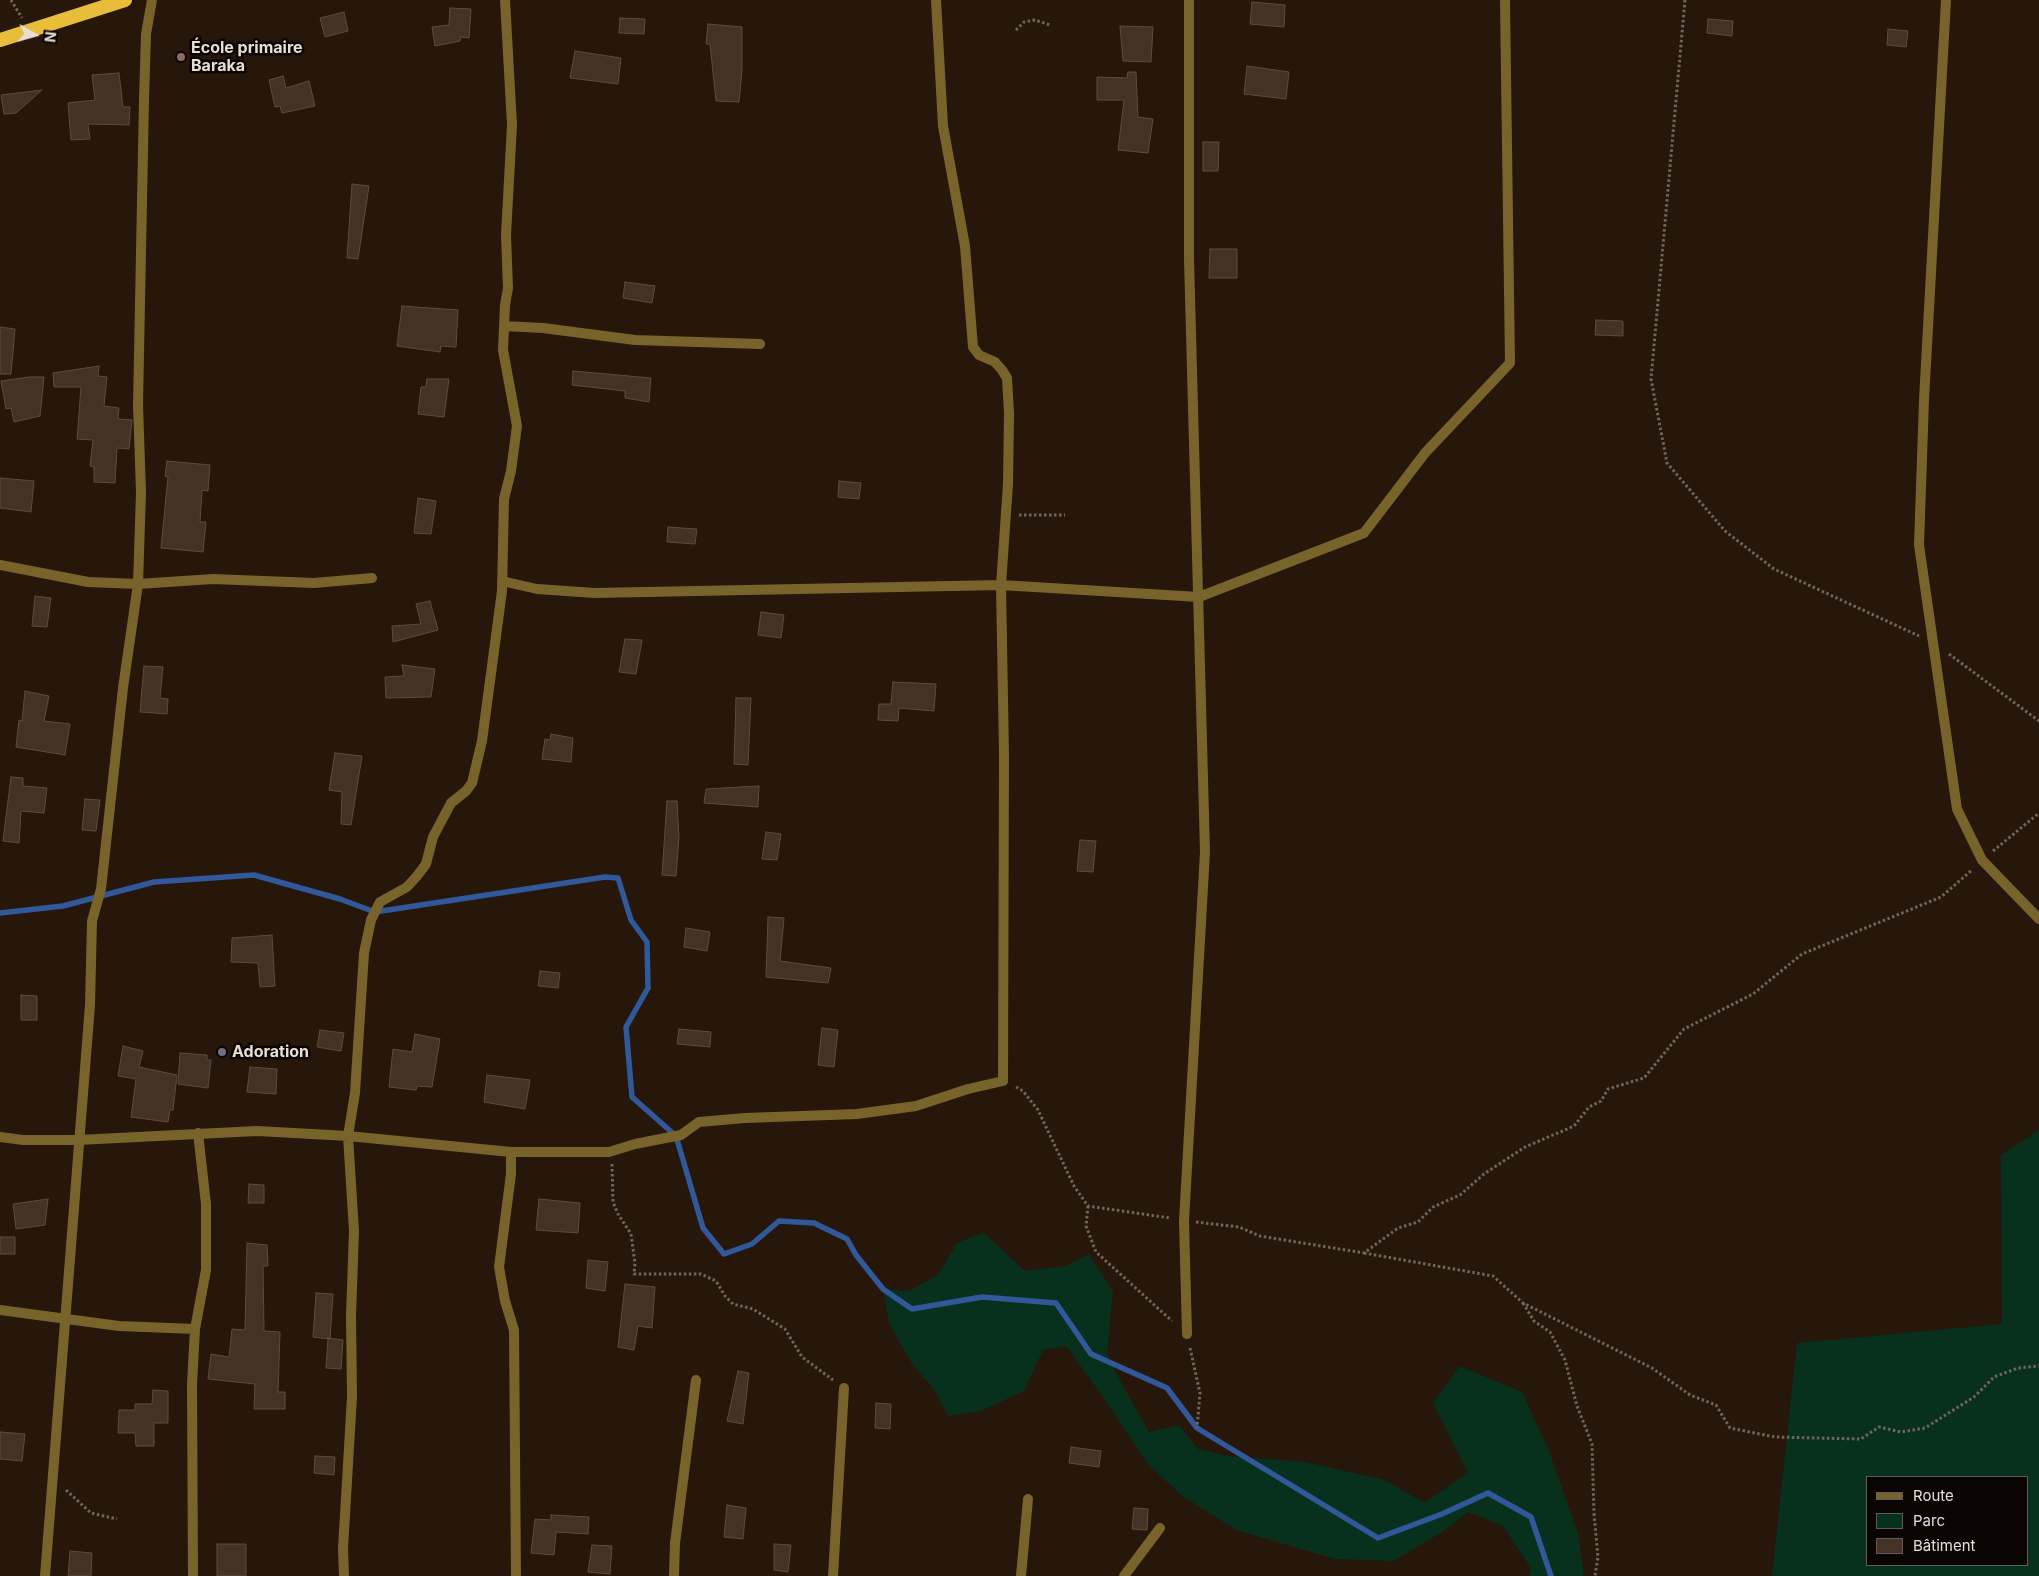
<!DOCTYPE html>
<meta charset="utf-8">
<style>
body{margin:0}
#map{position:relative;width:2039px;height:1576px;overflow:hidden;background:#26170a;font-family:Inter,sans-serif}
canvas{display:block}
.legend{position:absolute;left:1866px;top:1476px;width:162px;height:90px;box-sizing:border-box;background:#0a0502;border:1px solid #635c56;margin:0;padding:6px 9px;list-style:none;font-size:15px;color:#e9ded5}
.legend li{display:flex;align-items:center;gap:10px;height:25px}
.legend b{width:25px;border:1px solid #635c56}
.north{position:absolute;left:10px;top:10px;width:50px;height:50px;-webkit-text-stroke:4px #0a0502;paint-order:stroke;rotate:97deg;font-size:14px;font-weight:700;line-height:20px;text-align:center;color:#e9ded5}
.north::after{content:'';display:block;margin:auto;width:18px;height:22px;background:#e9ded5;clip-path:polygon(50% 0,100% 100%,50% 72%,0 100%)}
</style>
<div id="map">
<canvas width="2039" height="1576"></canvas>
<ul class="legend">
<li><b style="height:6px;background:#78642b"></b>Route</li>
<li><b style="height:14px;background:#07311c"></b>Parc</li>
<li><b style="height:14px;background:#443325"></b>Bâtiment</li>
</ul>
<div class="north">N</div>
</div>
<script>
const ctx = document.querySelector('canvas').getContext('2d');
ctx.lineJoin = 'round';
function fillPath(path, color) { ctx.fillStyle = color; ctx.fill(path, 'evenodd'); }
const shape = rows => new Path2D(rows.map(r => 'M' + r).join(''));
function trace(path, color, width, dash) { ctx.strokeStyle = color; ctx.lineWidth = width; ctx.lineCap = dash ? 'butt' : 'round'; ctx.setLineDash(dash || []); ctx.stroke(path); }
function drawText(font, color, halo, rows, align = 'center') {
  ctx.font = font + ' Inter,sans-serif'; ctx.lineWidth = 5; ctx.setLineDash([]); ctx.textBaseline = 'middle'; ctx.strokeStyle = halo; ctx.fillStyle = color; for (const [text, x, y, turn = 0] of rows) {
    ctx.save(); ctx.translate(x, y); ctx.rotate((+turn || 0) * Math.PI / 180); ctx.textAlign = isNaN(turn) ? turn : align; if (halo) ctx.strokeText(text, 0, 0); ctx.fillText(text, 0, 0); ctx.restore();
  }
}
fillPath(shape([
 [2039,1130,2039,1576,1772,1576,1797,1343,2002,1324,2001,1155],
 [2028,1477,2028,1565,1868,1565,1868,1477],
 [983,1232,1025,1271,1066,1266,1089,1254,1113,1291,1107,1354,1123,1386,1149,1432,1179,1425,1198,1449,1228,1456,1305,1462,1385,1480,1424,1503,1468,1473,1433,1403,1460,1366,1522,1392,1549,1451,1578,1533,1584,1576,1529,1576,1531,1568,1503,1526,1468,1512,1442,1532,1394,1561,1335,1559,1236,1530,1181,1495,1147,1463,1106,1401,1066,1346,1043,1350,1024,1391,981,1411,948,1416,933,1388,912,1364,889,1323,883,1289,909,1291,938,1275,957,1243]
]), '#07311c');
trace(shape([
 [0,913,63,906,154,882,254,875,340,899,375,912,605,877,618,878,631,920,647,942,648,988,626,1027,632,1097,676,1136,703,1228,724,1254,752,1244,779,1221,814,1223,847,1239,856,1255,883,1289,912,1309,982,1297,1056,1303,1091,1354,1167,1388,1197,1428,1378,1538,1442,1514,1488,1493,1531,1517,1551,1576]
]), '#31589b', 5.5);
const building = shape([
 [1252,2,1285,5,1284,27,1250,24,1252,2],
 [450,8,471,9,469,38,461,37,460,41,435,46,432,27,449,25,450,8],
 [344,12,348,31,325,37,320,18,344,12],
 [620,18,645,19,644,34,619,33,620,18],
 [1708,19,1733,21,1732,36,1707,33,1708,19],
 [708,24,742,27,742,70,739,102,716,101,710,44,706,44,708,24],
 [1120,26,1153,27,1151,62,1123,61,1120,26],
 [1888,29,1908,31,1906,47,1887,45,1888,29],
 [575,51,621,58,618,84,570,78,575,51],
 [1247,66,1289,72,1286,99,1244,94,1247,66],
 [1128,72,1136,72,1138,117,1153,119,1148,153,1118,150,1124,100,1097,100,1097,77,1127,78,1128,72],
 [119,73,123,107,130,107,129,125,88,124,90,139,71,140,68,103,95,100,92,75,119,73],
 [283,76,286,88,309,81,315,106,282,113,280,106,275,107,269,80,283,76],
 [42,90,16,113,4,114,1,95,42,90],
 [1203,142,1219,142,1218,171,1203,171,1203,142],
 [352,184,369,186,358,259,347,258,352,184],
 [1210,249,1237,249,1237,278,1209,278,1210,249],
 [625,282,655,286,652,303,623,298,625,282],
 [402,306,458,310,456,347,441,346,440,352,397,346,402,306],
 [1596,320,1623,321,1623,336,1595,335,1596,320],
 [0,327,15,329,11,374,0,374,0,327],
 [99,366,98,376,107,377,104,406,119,408,118,419,132,420,129,449,117,448,115,483,94,482,94,467,90,466,93,440,77,439,81,387,54,387,53,373,99,366],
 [573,371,651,378,649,402,625,398,625,391,572,385,573,371],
 [29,377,44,377,40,416,14,422,11,408,6,409,1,381,29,377],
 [427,379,449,379,444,417,418,414,421,387,426,387,427,379],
 [167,461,210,465,208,491,202,490,200,522,206,522,203,552,161,548,168,477,165,476,167,461],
 [0,478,34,481,31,512,0,508,0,478],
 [839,481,861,483,859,499,838,497,839,481],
 [418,498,436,501,431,534,414,533,418,498],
 [668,527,697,529,695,544,667,542,668,527],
 [35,596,51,598,47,627,32,626,35,596],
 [430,601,438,630,393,642,392,626,421,624,416,604,430,601],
 [761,612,784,615,781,638,758,635,761,612],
 [625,639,642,640,636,674,619,672,625,639],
 [402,665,435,669,431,697,386,698,385,677,404,676,402,665],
 [144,666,163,667,160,698,168,699,167,714,140,712,144,666],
 [893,682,936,684,934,711,899,708,898,721,878,720,879,704,891,704,893,682],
 [25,691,49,696,44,721,70,724,65,755,16,747,19,720,22,721,25,691],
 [736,698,751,698,748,765,734,764,736,698],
 [551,734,573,738,571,762,542,759,545,739,550,740,551,734],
 [335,753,362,756,351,825,341,824,342,792,329,790,335,753],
 [11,777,23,778,23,786,47,788,44,813,21,811,19,843,3,841,11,777],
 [759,786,758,807,704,803,706,789,759,786],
 [85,799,100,800,96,831,82,830,85,799],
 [667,801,677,801,679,837,676,876,662,875,667,801],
 [766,832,781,834,777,860,762,859,766,832],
 [1080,840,1096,841,1093,872,1077,871,1080,840],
 [768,917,784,918,780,961,831,968,828,983,766,977,768,917],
 [686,928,710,932,707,951,684,947,686,928],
 [272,935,275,986,260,987,258,963,231,962,232,938,272,935],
 [540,971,560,973,558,988,538,986,540,971],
 [21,995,37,996,37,1020,21,1020,21,995],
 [822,1028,838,1030,834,1067,818,1065,822,1028],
 [679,1029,711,1032,710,1047,677,1044,679,1029],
 [320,1030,344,1033,341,1051,317,1047,320,1030],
 [415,1034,440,1039,432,1087,417,1086,416,1090,389,1087,393,1049,412,1052,415,1034],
 [123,1046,143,1051,139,1067,177,1075,173,1110,170,1110,168,1122,131,1117,136,1079,118,1076,123,1046],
 [180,1053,207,1055,207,1060,211,1060,208,1088,178,1084,180,1053],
 [250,1067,277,1069,276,1094,247,1092,250,1067],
 [487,1075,530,1080,525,1109,484,1102,487,1075],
 [249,1184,264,1185,264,1203,248,1203,249,1184],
 [48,1199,45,1225,16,1229,13,1204,48,1199],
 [539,1199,580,1203,578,1233,536,1230,539,1199],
 [0,1237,15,1237,15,1254,0,1254,0,1237],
 [247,1243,267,1245,268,1266,263,1266,264,1331,280,1332,278,1392,285,1392,285,1409,254,1409,255,1384,208,1379,211,1354,229,1357,232,1329,245,1330,247,1243],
 [588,1260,608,1262,605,1291,586,1288,588,1260],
 [625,1284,655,1287,652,1328,638,1326,634,1350,618,1347,625,1284],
 [316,1293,333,1294,330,1339,313,1337,316,1293],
 [328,1338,343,1340,341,1369,326,1368,328,1338],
 [738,1371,749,1373,743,1424,727,1421,738,1371],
 [153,1390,168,1391,168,1423,154,1423,154,1446,136,1446,135,1433,118,1433,119,1410,135,1410,135,1404,152,1404,153,1390],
 [876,1403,891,1404,890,1429,875,1428,876,1403],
 [0,1432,25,1434,22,1461,0,1459,0,1432],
 [1071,1447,1101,1451,1099,1467,1069,1463,1071,1447],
 [315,1456,335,1457,334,1475,314,1473,315,1456],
 [727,1505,746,1508,743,1539,724,1537,727,1505],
 [1134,1508,1148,1509,1147,1530,1132,1529,1134,1508],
 [551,1515,589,1517,588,1534,556,1532,554,1555,531,1553,535,1519,551,1520,551,1515],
 [217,1544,246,1544,246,1576,217,1576,217,1544],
 [774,1544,791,1545,788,1572,774,1570,774,1544],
 [592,1545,612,1546,610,1574,588,1572,592,1545],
 [70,1551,92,1553,91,1576,68,1576,70,1551]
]);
fillPath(building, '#443325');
trace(building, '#5e4c3e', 1);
trace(shape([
 [11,0,22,18],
 [1685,0,1651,379,1667,463,1725,531,1774,569,1919,636],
 [1016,30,1024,22,1035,20,1050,25],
 [1019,515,1065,515],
 [1949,654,2039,721],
 [1993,851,2039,813],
 [1016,1087,1023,1091,1038,1110,1074,1186,1088,1206,1170,1218],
 [612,1164,613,1202,618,1214,631,1234,635,1263,634,1274,701,1274,716,1281,725,1296,733,1304,753,1309,785,1329,802,1357,833,1380],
 [1088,1206,1086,1226,1096,1252,1172,1321],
 [1196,1222,1239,1227,1260,1236,1364,1253,1398,1228,1418,1222,1433,1207,1460,1195,1484,1174,1525,1147,1574,1126,1589,1107,1601,1101,1608,1089,1644,1078,1684,1029,1753,994,1802,954,1941,897,1972,870],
 [1364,1253,1493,1276,1523,1303,1652,1368,1690,1395,1716,1405,1730,1428,1775,1437,1861,1439,1879,1427,1901,1432,1925,1428,1974,1397,1994,1377,2018,1368,2039,1366],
 [1523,1303,1534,1321,1550,1332,1565,1360,1577,1406,1592,1444,1594,1514,1598,1557,1595,1576],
 [1190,1348,1200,1393,1197,1428],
 [66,1490,91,1513,117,1519]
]), '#73655a', 3, [2.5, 2.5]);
trace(shape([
 [1946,0,1924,400,1919,545,1957,809,1982,860,2039,919],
 [504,326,543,328,635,340,760,344],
 [0,565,88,582,138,584,213,579,314,583,372,578],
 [502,581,537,589,595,593,1001,585,1199,597,1364,533,1425,453,1510,363,1505,0],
 [0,1137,23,1140,78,1140,257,1131,348,1136,511,1152,609,1152,635,1144,681,1135,699,1122,745,1118,857,1114,916,1106,968,1089,1003,1081,1004,755,1001,585,1008,484,1009,413,1007,378,1002,370,995,362,979,355,973,347,965,246,943,126,936,0],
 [511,1152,511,1174,499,1267,505,1301,514,1330,516,1576],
 [0,1310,119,1326,195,1329],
 [1187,1334,1184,1221,1205,852,1189,259,1189,0],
 [45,1576,90,1005,92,921,101,889,123,688,138,584,141,492,138,405,144,100,146,34,152,0],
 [193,1576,192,1384,195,1329,206,1270,206,1204,198,1133],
 [344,1576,343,1548,352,1397,351,1316,354,1231,348,1136,355,1093,364,953,371,920,380,902,407,887,417,876,426,864,433,837,451,803,466,791,472,783,482,741,502,591,504,499,511,471,517,426,503,350,505,305,508,288,506,235,512,125,505,0],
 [674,1576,675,1543,696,1380],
 [833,1576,844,1388],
 [1021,1576,1028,1499],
 [1124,1576,1160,1528]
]), '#78642b', 10);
trace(shape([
 [0,40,125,0]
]), '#e8bd3a', 14);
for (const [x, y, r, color] of [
 [181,57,5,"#8d6e63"],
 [222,1052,5,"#6b7280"]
]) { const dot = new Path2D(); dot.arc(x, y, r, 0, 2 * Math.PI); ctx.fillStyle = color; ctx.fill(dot); trace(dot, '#0a0502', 2); }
drawText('bold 16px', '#e9ded5', '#0a0502', [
 ["École primaire",191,48],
 ["Baraka",191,66],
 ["Adoration",232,1052]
], 'left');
</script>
